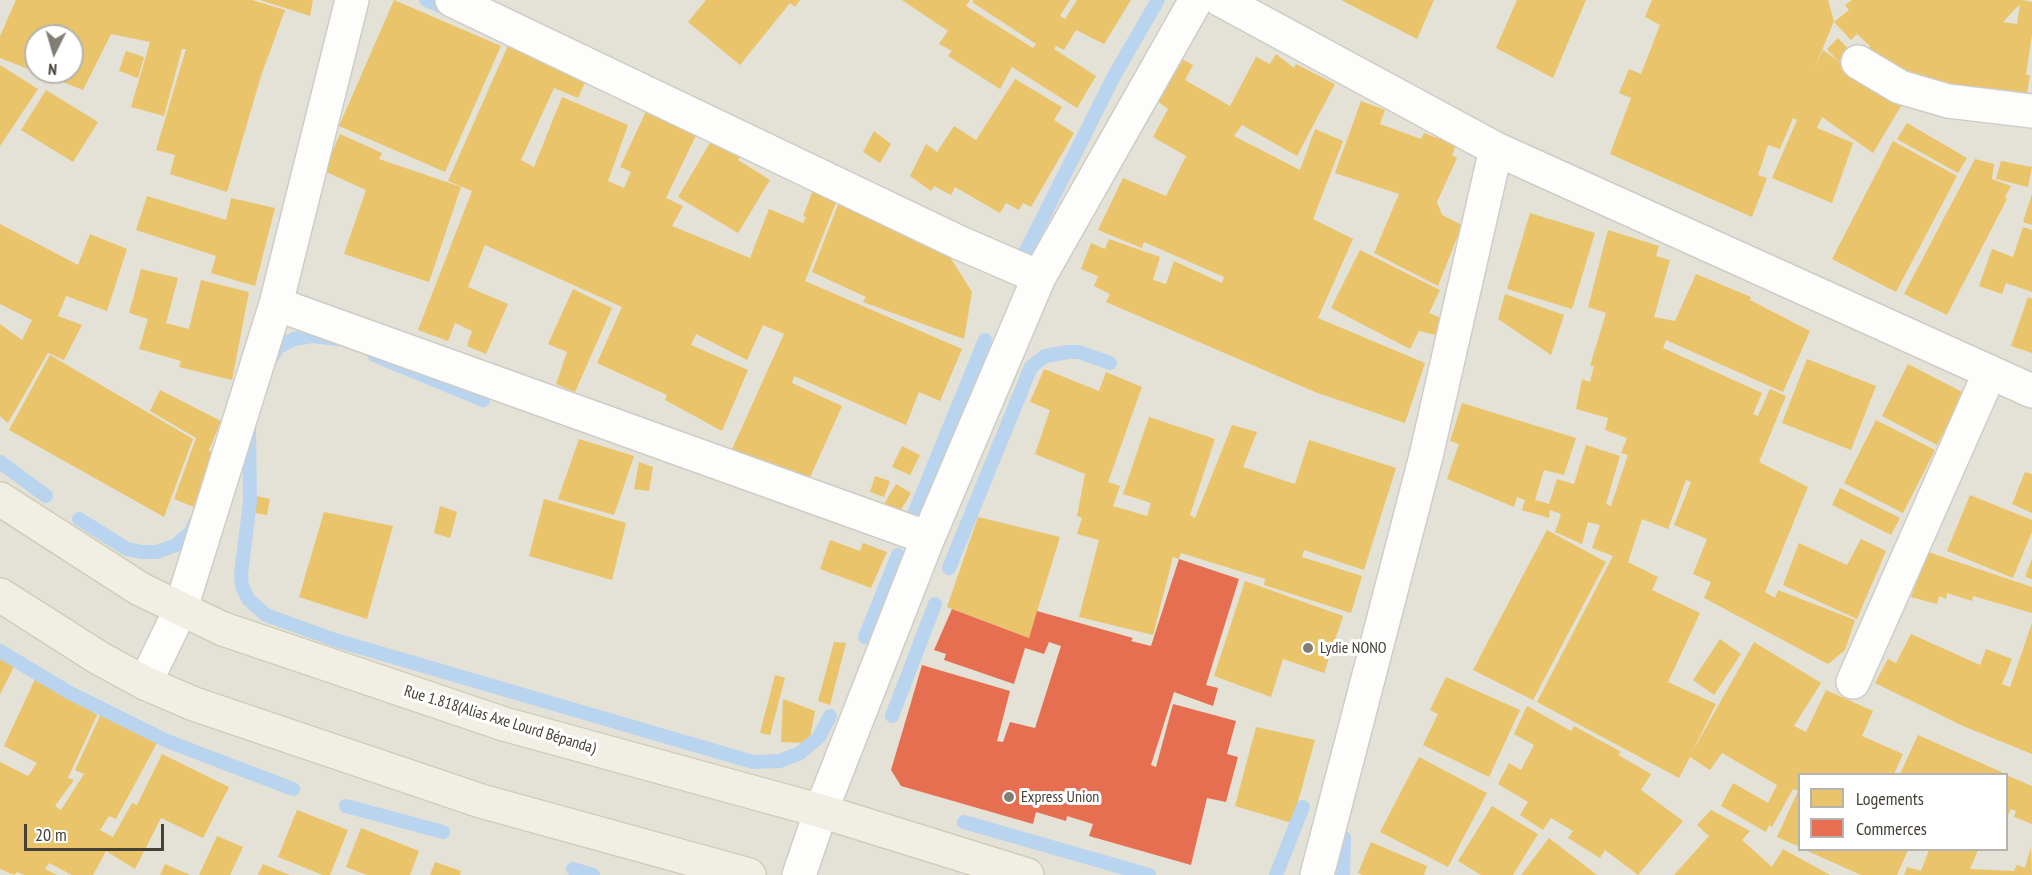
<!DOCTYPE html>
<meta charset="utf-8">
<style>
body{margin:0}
#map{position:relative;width:2032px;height:875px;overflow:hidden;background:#f0efe9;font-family:"PT Sans Narrow",sans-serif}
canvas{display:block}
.legend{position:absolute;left:1798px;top:773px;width:210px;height:78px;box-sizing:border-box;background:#fff;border:2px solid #b5b3ae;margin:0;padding:8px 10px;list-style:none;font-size:18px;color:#464135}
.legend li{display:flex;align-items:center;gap:12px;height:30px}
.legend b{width:30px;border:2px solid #b5b3ae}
.north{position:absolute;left:24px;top:24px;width:60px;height:60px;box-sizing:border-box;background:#fff;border:2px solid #b5b3ae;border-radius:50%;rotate:185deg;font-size:16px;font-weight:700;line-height:24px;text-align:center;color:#464135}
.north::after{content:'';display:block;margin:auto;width:21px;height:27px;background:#827e74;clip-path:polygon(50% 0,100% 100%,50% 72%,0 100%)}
.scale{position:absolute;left:24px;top:824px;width:140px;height:27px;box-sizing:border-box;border:3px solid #464135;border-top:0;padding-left:8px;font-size:18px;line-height:21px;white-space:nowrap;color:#464135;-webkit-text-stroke:4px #fff;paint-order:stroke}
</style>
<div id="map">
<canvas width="2032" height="875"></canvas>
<ul class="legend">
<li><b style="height:16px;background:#e9c46a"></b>Logements</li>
<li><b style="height:16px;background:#e76f51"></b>Commerces</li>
</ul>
<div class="north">N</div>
<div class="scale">20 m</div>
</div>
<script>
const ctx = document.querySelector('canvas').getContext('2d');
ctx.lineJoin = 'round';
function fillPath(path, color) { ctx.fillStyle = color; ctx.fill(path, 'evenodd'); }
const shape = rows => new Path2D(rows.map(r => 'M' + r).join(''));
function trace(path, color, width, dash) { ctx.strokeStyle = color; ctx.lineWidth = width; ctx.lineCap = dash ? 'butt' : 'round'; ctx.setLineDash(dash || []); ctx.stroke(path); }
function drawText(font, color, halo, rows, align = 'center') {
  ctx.font = font + ' "PT Sans Narrow",sans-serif'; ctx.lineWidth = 6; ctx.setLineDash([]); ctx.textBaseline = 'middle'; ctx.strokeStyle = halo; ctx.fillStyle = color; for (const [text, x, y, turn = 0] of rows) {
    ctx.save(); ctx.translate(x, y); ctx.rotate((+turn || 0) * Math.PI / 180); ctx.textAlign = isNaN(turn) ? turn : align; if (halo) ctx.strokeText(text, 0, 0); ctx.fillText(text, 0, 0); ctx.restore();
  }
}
fillPath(shape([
 [0,0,2032,0,2032,875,0,875],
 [36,36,72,36,72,72,36,72],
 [1800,774,2006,774,2006,850,1800,850]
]), '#e4e1d6');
fillPath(shape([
 [16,0,252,0,285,10,261,76,227,192,170,174,175,155,156,150,186,49,182,49,164,116,131,107,150,42,111,34,83,90,37,72,72,72,72,36,36,36,36,72,0,58,0,36],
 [260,0,313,0,310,16],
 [394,0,501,46,445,172,339,126],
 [706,0,800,0,795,7,790,3,740,65,688,22],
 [902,0,970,0,966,6,1033,48,1036,44,972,2,974,0,1070,0,1060,16,1065,19,1077,0,1131,0,1104,44,1076,30,1064,50,1056,46,1054,49,1096,76,1077,108,1012,67,1000,89,948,56,952,51,939,44,948,31],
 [1341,0,1434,0,1417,39],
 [1517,0,1586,0,1553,78,1496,48],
 [1652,0,1828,0,1834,21,1813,72,1823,50,1901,106,1873,153,1822,117,1817,128,1853,143,1832,203,1772,178,1797,120,1793,118,1780,149,1768,145,1758,175,1767,178,1752,217,1610,154,1631,98,1619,93,1629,69,1641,74,1660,25,1645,17],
 [1852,0,2022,0,2032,2,2032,34,2026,75,2030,75,2026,99,1913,81,1867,52,1870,46,1857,34,1851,40,1834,22,1849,10,1845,5],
 [2020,4,2017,24,2003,22],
 [1838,38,1850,51,1839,62,1827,49],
 [510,41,591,69,578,98,554,88,521,160,534,167,562,97,628,125,608,181,624,188,631,172,620,167,649,105,701,125,666,198,683,206,672,226,750,258,769,209,803,223,806,217,803,216,817,180,841,190,805,281,962,349,940,401,919,392,906,425,794,376,792,383,842,406,807,484,729,456,784,334,763,325,747,360,696,334,691,345,748,370,722,431,665,400,667,395,597,363,622,307,485,245,468,287,508,304,486,354,467,346,472,331,455,323,448,341,418,330,472,191,448,181],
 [126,51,144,57,138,78,119,71],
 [1276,54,1294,68,1296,64,1335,84,1297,156,1242,125,1234,136,1300,170,1315,129,1343,141,1313,219,1353,239,1318,318,1425,363,1405,423,1315,392,1106,302,1110,294,1094,286,1098,276,1081,269,1091,243,1105,249,1109,239,1160,257,1153,280,1166,284,1174,261,1222,283,1224,277,1144,242,1142,248,1098,230,1123,178,1166,196,1186,156,1153,137,1168,109,1157,101,1180,58,1193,65,1185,80,1230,106,1256,57,1270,64],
 [0,65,38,89,0,146],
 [1015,79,1062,107,1054,120,1074,133,1031,207,1023,203,1019,210,1006,203,1000,213,955,187,951,195,934,186,931,191,910,176,926,144,937,152,954,126,976,140],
 [46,90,98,122,73,162,21,130],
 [1361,101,1385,110,1380,124,1421,139,1424,133,1456,145,1452,155,1457,158,1437,202,1442,215,1462,225,1438,286,1374,253,1399,194,1335,173],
 [1907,123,1967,158,1958,173,1897,139],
 [717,131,745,147,738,160,770,180,738,233,678,197],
 [874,131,891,144,880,163,863,152],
 [340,134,382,153,379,159,461,187,429,282,344,254,366,190,324,171],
 [1893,141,1957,176,1896,292,1832,259],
 [1975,159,1994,164,1992,179,2011,186,2005,197,2007,199,1947,315,1904,294],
 [2001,161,2032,167,2028,187,1996,179],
 [2032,194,2032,225,2023,222],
 [147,196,226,220,231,198,275,208,255,286,211,273,216,256,136,230],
 [841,197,940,241,972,292,964,339,863,302,866,297,812,272],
 [1530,213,1595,233,1572,309,1507,289],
 [0,224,78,265,90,234,127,249,107,311,66,296,58,316,82,325,64,360,48,353,8,423,0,416,0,324,22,340,32,320,0,304],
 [2023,227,2032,230,2032,292,2006,283,2002,294,1979,286,1992,249,2013,257],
 [1608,230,1659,246,1656,256,1670,260,1654,317,1675,321,1696,274,1751,297,1750,300,1810,331,1783,392,1666,340,1663,348,1762,393,1753,414,1758,416,1770,389,1786,396,1759,462,1808,487,1765,592,1775,598,1778,590,1855,620,1845,650,1828,664,1704,598,1711,582,1693,574,1707,539,1674,525,1691,482,1686,480,1668,529,1642,519,1628,562,1658,577,1652,590,1700,613,1668,682,1716,704,1691,754,1754,642,1821,683,1794,726,1806,732,1826,690,1873,711,1862,736,1903,754,1894,774,1800,774,1800,847,1777,837,1798,791,1793,789,1772,827,1769,825,1766,832,1721,806,1733,783,1768,803,1777,785,1722,753,1710,770,1690,757,1679,778,1537,702,1613,556,1592,548,1600,525,1588,522,1582,544,1555,532,1561,514,1550,510,1549,518,1522,510,1525,500,1517,497,1514,507,1447,479,1459,444,1450,441,1462,403,1576,438,1564,475,1544,470,1535,500,1549,504,1557,479,1574,484,1586,445,1620,456,1606,504,1611,506,1628,455,1621,453,1627,438,1605,430,1608,418,1576,409,1582,379,1590,382,1594,366,1590,366,1606,313,1588,307],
 [1360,250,1440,290,1429,313,1448,321,1444,337,1419,331,1410,349,1331,308],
 [141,269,178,278,166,323,189,329,201,280,249,292,232,380,179,367,181,361,139,349,148,319,129,313],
 [573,289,612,308,575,392,556,384,567,352,548,344],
 [1505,294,1564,315,1551,355,1498,319],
 [2028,297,2032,299,2032,353,2011,346],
 [50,355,193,439,164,517,9,430],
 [1807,359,1876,386,1851,450,1782,423],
 [1908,364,1964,393,1937,445,1882,416],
 [1044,369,1099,391,1106,372,1142,387,1108,482,1120,486,1113,506,1147,516,1151,503,1123,494,1149,417,1215,439,1190,515,1195,518,1232,425,1257,432,1243,467,1295,484,1309,440,1396,468,1364,570,1304,550,1302,557,1362,576,1351,613,1264,585,1265,579,1181,553,1179,559,1173,557,1153,635,1079,617,1099,540,1077,534,1082,518,1077,516,1085,474,1035,454,1050,410,1030,402],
 [160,390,221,421,209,450,213,456,194,507,174,499,196,438,150,411],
 [1876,420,1935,450,1903,513,1844,483],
 [579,439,634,456,614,515,558,499],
 [902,446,920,455,910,475,892,467],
 [639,462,653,467,649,491,634,489],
 [2025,472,2032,474,2032,513,2012,504],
 [875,476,890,481,884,497,870,492],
 [896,484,911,493,899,513,884,504],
 [1840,488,1900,518,1891,535,1832,505],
 [252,495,270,499,267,515,250,512],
 [1970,495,2032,520,2032,532,2013,578,1947,551],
 [544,499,626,523,612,580,529,556],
 [440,506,457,512,450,538,434,533],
 [324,512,393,526,367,619,299,597],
 [978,517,1060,537,1029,638,947,607],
 [1547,530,1606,562,1533,700,1473,670],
 [1861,539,1886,551,1857,619,1783,585,1799,543,1847,565],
 [830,540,860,551,863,543,887,552,871,588,820,569],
 [1928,552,2032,587,2032,613,1973,596,1972,601,1947,593,1946,599,1939,596,1937,604,1911,597],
 [2032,558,2032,579,2025,577],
 [1245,581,1343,616,1324,673,1283,659,1271,697,1214,676],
 [2032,623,2032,754,1963,726,1875,683,1888,659,1896,663,1911,634,1980,665,1986,649,2012,659,2002,684,2010,687],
 [1720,639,1741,654,1714,695,1693,680],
 [834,642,846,643,830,705,818,701],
 [0,649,18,659,0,694],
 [775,675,785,678,770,735,760,733],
 [36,677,97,715,68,778,74,780,55,806,61,810,84,774,75,770,101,714,157,743,116,819,109,816,100,830,113,837,132,803,137,805,162,754,229,787,203,838,161,818,135,869,106,851,93,875,72,875,49,863,45,869,57,875,24,875,17,872,14,875,0,869,0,762,28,776,37,763,4,746],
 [1446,677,1520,710,1489,777,1423,745,1438,714,1430,710],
 [783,699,815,711,809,743,781,742],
 [1527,706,1571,731,1574,726,1621,752,1618,755,1651,774,1641,790,1683,821,1638,875,1605,850,1600,858,1568,838,1573,831,1551,818,1543,830,1520,815,1528,802,1498,784,1509,763,1521,770,1534,745,1514,734],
 [1256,727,1315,740,1292,823,1235,806],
 [1918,735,2006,774,1900,774],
 [1419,757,1487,793,1448,867,1380,832],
 [2006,775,2032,786,2032,824,2014,817,2016,811,2011,809,2006,819],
 [1492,806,1538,834,1513,875,1481,875,1458,861],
 [297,810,348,830,330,875,323,875,278,857],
 [1711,810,1750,831,1742,840,1772,867,1783,849,1830,875,1674,875,1709,836,1697,825],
 [361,828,419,851,410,875,367,875,346,867],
 [217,836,243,847,230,875,199,875],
 [1549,838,1597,875,1521,875],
 [1371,842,1427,866,1424,875,1363,875,1358,873],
 [2031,847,2032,875,1904,875,1907,867,1921,871,1929,850,1978,850,1970,869,2014,871,2017,865,2025,868],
 [1805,850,1908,850,1897,875,1861,875],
 [435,862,461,871,460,875,430,875],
 [165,864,190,875,160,875],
 [263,864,290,875,258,875]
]), '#e9c46a');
fillPath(shape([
 [1179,559,1239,579,1206,685,1218,688,1213,706,1174,692,1151,765,1156,767,1173,704,1236,721,1227,754,1238,757,1226,802,1207,798,1191,865,1089,836,1093,824,1067,816,1066,821,1036,812,1033,824,901,786,891,770,922,665,1010,691,997,741,1003,742,1010,722,1035,728,1061,646,1049,642,1044,654,1025,648,1014,684,944,660,946,654,934,650,952,609,1029,638,1037,611,1133,638,1131,641,1151,646]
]), '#e76f51');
trace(shape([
 [426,0,452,11],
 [1019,265,1114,76,1158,0],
 [374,355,483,400],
 [270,360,278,347,294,339,312,336,337,339],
 [249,426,250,502,241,574,242,586,248,599,266,615,335,640,753,762,780,761,800,753,819,737,830,716],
 [0,462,46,496],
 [79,519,127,549,142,552,157,552,176,545,191,532,194,524],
 [912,519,985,340],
 [949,568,1031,367,1045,356,1068,352,1079,352,1110,363],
 [865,637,898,555],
 [0,651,70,693,167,741,293,789],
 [892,716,935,604],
 [346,806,443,832],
 [964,822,1149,875],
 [573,869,593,875],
 [1276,875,1303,807],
 [1343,875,1344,838]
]), '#b9d4ee', 14);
const street = shape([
 [452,0,960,243,1039,277],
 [1221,0,1496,149,2032,391],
 [1858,62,1900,87,1948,101,2032,111],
 [276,304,928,538],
 [1853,682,1990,372],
 [145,683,180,611,276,304,352,0],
 [799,875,821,811,928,538,1039,277,1196,0],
 [1317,875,1426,456,1496,149]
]);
const primary = shape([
 [0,499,140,589,223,629,504,724,821,811,1027,875],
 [0,595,99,658,145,683,194,704,481,801,749,875]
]);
trace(street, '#ceccc7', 36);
trace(primary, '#d2cdb6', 36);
trace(street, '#fdfdfc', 33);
trace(primary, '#f1eee4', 33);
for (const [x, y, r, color] of [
 [1308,648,6,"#827e74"],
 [1009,797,6,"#827e74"]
]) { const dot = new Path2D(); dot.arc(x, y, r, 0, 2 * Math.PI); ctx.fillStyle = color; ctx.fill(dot); trace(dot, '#fff', 2); }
drawText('16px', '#464135', '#fff', [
 ["Lydie NONO",1320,648],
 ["Express Union",1021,797]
], 'left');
drawText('16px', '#464135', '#fff', [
 ["Rue 1.818(Alias Axe Lourd Bépanda)",500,720,17]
]);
</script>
